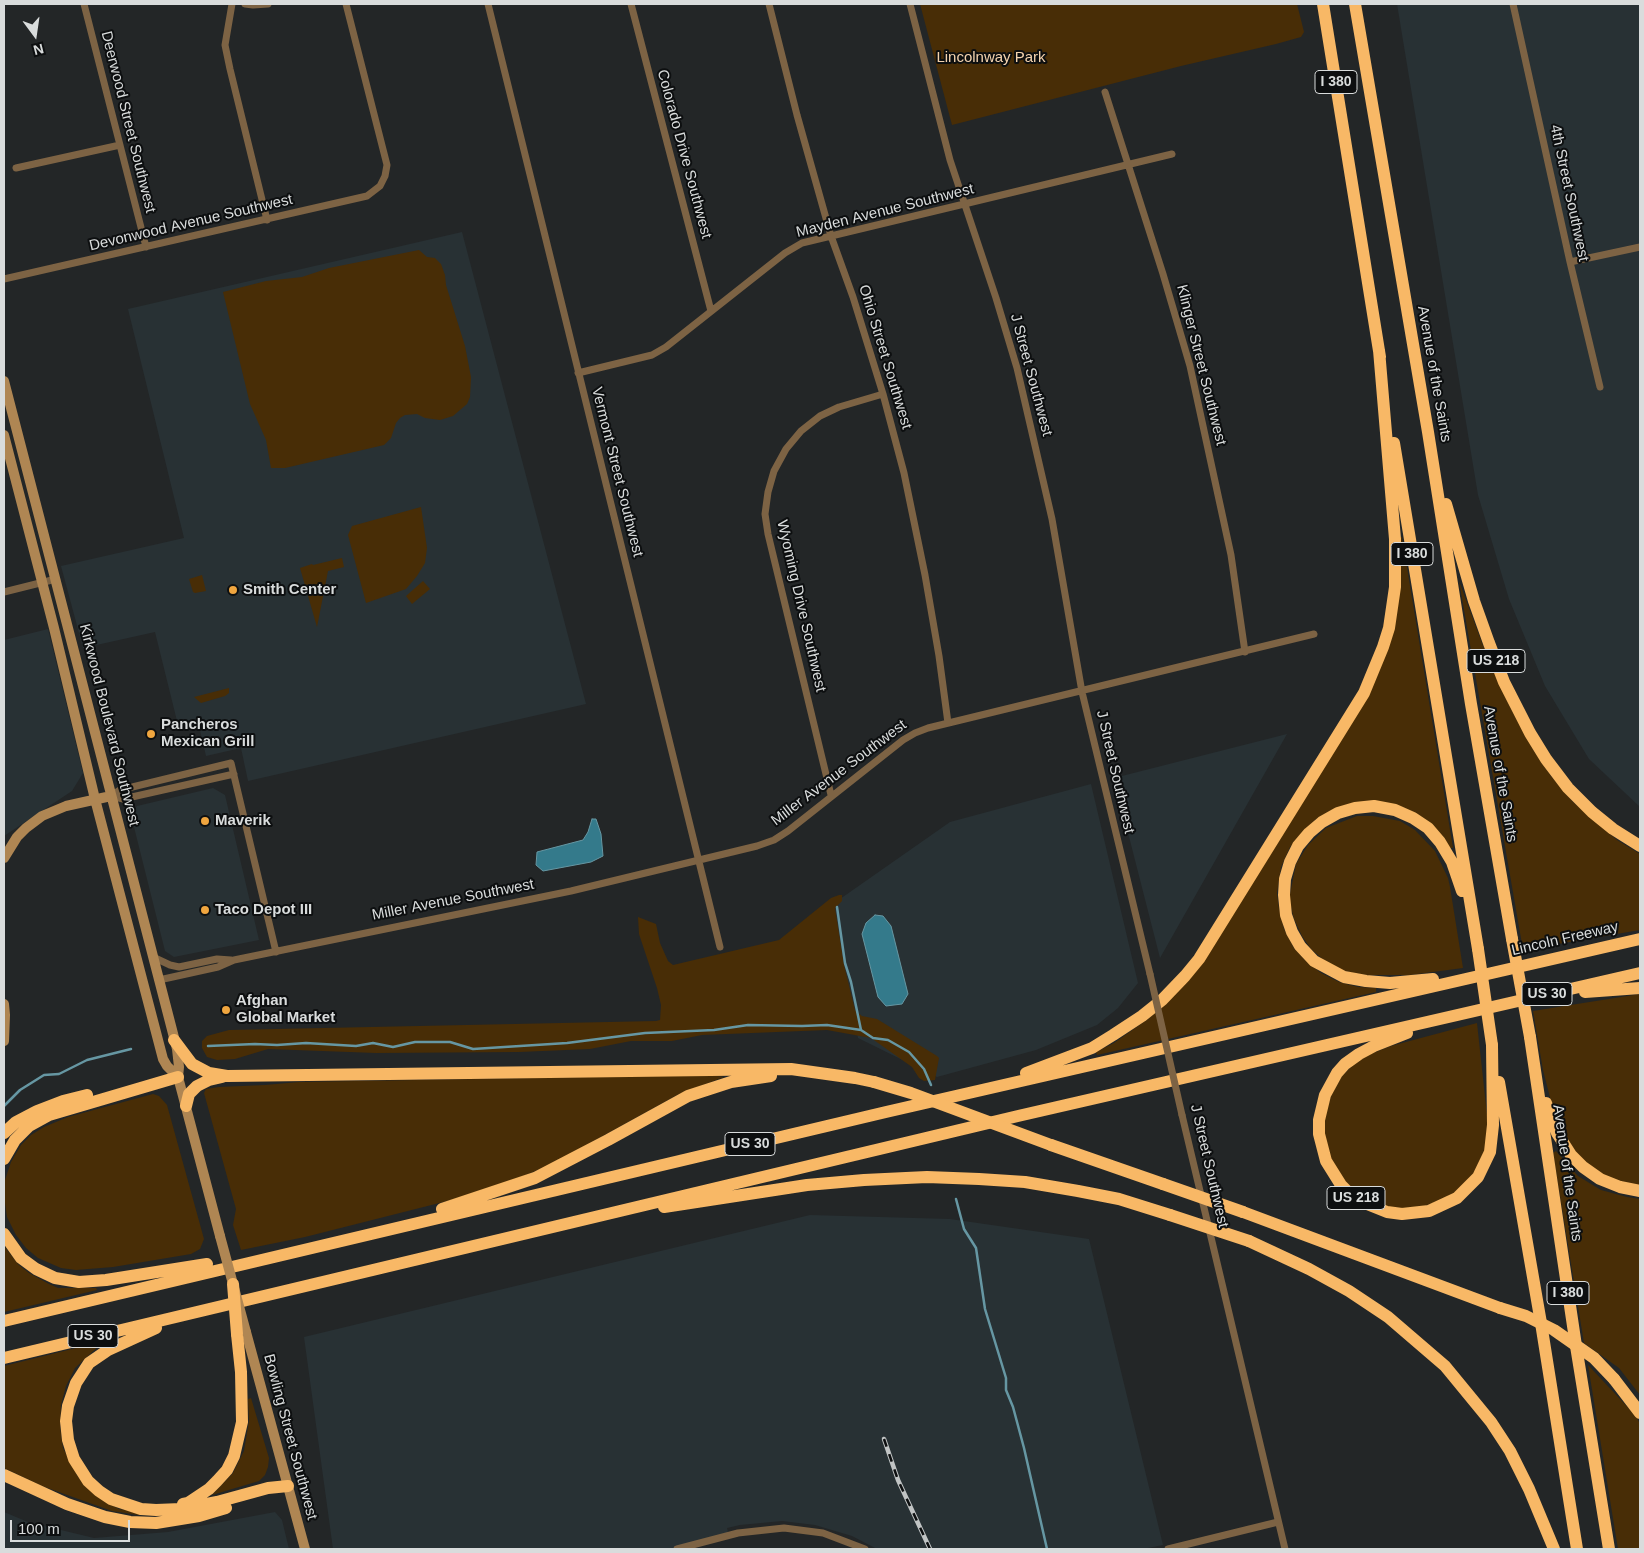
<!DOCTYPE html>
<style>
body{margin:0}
#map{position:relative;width:1644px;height:1553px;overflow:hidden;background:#232627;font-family:Arial,sans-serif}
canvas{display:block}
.frame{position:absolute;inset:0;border:5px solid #d9dcdc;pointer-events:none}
.north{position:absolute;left:10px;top:10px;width:50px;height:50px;-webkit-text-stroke:4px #0d0f10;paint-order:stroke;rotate:166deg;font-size:14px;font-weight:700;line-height:20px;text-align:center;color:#d9dcdc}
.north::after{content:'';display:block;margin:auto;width:18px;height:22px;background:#d9dcdc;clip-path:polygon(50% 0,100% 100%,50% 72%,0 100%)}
.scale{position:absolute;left:10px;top:1520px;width:120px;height:22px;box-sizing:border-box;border:2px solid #d9dcdc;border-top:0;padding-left:6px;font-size:15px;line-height:18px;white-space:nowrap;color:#d9dcdc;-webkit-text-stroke:4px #0d0f10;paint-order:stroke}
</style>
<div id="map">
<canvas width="1644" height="1553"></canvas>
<div class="frame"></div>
<div class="north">N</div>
<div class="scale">100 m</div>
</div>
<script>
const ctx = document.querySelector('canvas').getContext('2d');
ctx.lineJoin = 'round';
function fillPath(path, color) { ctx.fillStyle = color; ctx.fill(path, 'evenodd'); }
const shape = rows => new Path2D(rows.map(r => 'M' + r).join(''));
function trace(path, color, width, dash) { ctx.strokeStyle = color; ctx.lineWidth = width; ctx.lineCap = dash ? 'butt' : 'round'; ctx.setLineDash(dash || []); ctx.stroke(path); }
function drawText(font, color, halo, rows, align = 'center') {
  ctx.font = font + ' Arial,sans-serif'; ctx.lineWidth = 4; ctx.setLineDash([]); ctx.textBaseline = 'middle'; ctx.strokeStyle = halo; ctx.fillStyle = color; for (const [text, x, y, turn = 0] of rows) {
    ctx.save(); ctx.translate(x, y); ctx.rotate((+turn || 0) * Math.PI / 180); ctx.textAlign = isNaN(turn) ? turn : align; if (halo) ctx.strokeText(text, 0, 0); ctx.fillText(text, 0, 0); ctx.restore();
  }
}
fillPath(shape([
 [1397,4,1640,4,1640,807,1589,759,1545,686,1509,599,1478,495],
 [462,232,586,704,248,781,241,748,206,756,198,722,178,725,155,632,83,648,61,566,184,538,128,309],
 [48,629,83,773,72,791,4,836,4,640],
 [1287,734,1160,958,1114,778],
 [1091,784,1138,983,1118,1008,1097,1025,1036,1050,937,1077,858,1038,830,906,950,822],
 [213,788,225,795,259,940,174,957,165,951,131,815,137,806],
 [810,1215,950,1219,1089,1239,1163,1545,1143,1549,877,1549,852,1536,815,1525,782,1521,740,1525,727,1528,729,1536,677,1549,333,1549,304,1337],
 [4,1512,28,1522,94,1538,168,1532,275,1512,282,1520,289,1549,4,1549]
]), '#283134');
fillPath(shape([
 [920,4,1297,4,1304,32,1301,37,1276,44,1181,66,952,125],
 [419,250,427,257,435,258,441,264,445,275,446,285,465,346,471,377,470,397,467,404,453,416,440,420,425,418,417,414,405,415,400,418,396,423,391,438,384,445,285,468,271,468,266,440,250,404,223,292,266,281,302,277,329,268],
 [421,507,427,548,425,563,417,576,406,589,366,603,348,535,352,526],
 [1399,537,1402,537,1453,848,1450,848,1409,810,1335,809,1316,819,1290,847,1281,867,1277,893,1279,909,1284,929,1294,948,1305,960,1321,973,1339,982,1358,987,1376,988,1376,992,1097,1055,1096,1052,1114,1043,1148,1019,1167,1003,1373,685],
 [342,558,344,567,328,571,317,627,300,568,312,564,313,565],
 [202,575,206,591,195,593,193,592,189,579],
 [423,581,430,589,412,604,406,596],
 [1459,581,1482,643,1510,707,1534,751,1551,776,1573,802,1617,840,1640,854,1640,930,1523,950],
 [229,688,229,693,225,696,201,703,194,697],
 [1357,816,1373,816,1400,821,1415,830,1435,851,1448,878,1450,887,1463,968,1410,975,1367,975,1353,973,1338,969,1326,962,1311,949,1302,936,1294,919,1289,899,1296,864,1308,845,1326,828],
 [839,895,842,895,842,901,835,908,844,965,855,1010,862,1016,877,1019,937,1056,939,1058,935,1080,924,1081,919,1078,912,1067,871,1038,827,1030,702,1035,672,1041,631,1041,590,1049,519,1052,376,1053,268,1049,235,1059,217,1060,207,1057,202,1048,202,1041,207,1036,229,1030,656,1021,660,1020,661,1005,657,988,639,934,638,917,656,924,660,943,668,961,673,965,779,940,831,898],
 [1640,994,1640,1186,1604,1177,1576,1155,1555,1117,1543,1070,1533,1011],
 [1477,1023,1488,1124,1486,1148,1477,1169,1464,1185,1445,1200,1413,1209,1378,1206,1347,1186,1331,1162,1323,1131,1326,1110,1332,1094,1342,1076,1353,1065,1368,1055,1391,1046],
 [711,1075,724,1077,677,1095,552,1164,507,1183,471,1195,305,1237,241,1250,233,1225,236,1209,204,1093,206,1089,219,1087,265,1085,299,1082],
 [153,1094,159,1096,167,1105,204,1239,200,1249,191,1254,113,1267,76,1270,61,1268,38,1258,26,1248,16,1235,7,1217,4,1196,5,1180,11,1162,21,1145,31,1135,44,1127,68,1117],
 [1556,1151,1578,1176,1601,1190,1627,1197,1640,1199,1640,1395,1619,1368,1584,1343,1553,1153],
 [4,1246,19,1265,29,1273,49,1284,58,1288,96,1288,97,1290,4,1312],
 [104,1341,75,1368,66,1386,61,1405,60,1427,63,1448,78,1477,108,1503,119,1509,150,1514,138,1515,112,1511,42,1486,4,1468,4,1366],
 [1588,1365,1636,1416,1640,1424,1640,1549,1618,1549],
 [251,1398,269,1458,268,1467,265,1475,259,1481,212,1495,233,1473,244,1451,249,1421,248,1399]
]), '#482d06');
const water = shape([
 [592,819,596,819,601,834,603,856,591,862,543,871,536,865,537,852,583,840,588,832,592,819],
 [875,915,883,916,891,926,908,994,902,1004,886,1006,878,997,862,934,866,923,875,915]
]);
fillPath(water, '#347a8b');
trace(water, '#6697a3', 1);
trace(shape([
 [837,907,845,963,851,982,861,1030],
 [208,1046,255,1044,277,1045,306,1043,356,1046,373,1043,393,1047,415,1042,450,1042,473,1049,567,1043,645,1033,714,1030,748,1025,802,1026,827,1025,861,1030,873,1038,888,1040,909,1052,924,1069,931,1085],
 [4,1106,20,1090,44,1075,59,1074,87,1060,131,1049],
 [956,1199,964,1229,976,1248,985,1309,1006,1378,1006,1390,1013,1407,1024,1448,1047,1549]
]), '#6697a3', 2.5);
trace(shape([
 [84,4,146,247],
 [232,4,225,45,230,69,267,220],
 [245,4,253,5,268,4],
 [488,4,720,947],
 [631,4,711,311],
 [769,4,797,115,831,236,853,297,883,394,904,473,925,575,939,656,948,723],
 [910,4,950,160,996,298,1017,368,1052,519,1082,692,1150,974],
 [1513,4,1570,262,1600,387],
 [1105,92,1163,274,1190,366,1231,555,1245,652],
 [16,168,120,145],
 [1570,262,1640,247],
 [4,279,367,196,380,186,385,176,387,165,346,4],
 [578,373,652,355,666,347,785,253,802,243,1172,154],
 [4,592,56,579],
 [831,795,768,534,765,514,768,492,774,471,786,449,801,431,820,416,839,407,883,394],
 [111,796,120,790,231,763,276,952],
 [111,796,123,799,234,774],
 [153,957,170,965,179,967,217,959,231,960],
 [159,980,218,967,234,960,571,891,757,846,774,840,788,831,903,740,915,733,928,728,1314,634],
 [1182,1115,1285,1549],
 [677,1549,738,1533,784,1528,823,1533,865,1549],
 [1168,1549,1278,1522]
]), '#7d6344', 7);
trace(shape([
 [4,381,177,1049,179,1067,178,1077,220,1236],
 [4,435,54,628,95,799,163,1059,167,1066,178,1077],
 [4,858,17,837,26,828,42,816,66,806,111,796],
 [4,1004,5,1015,4,1041],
 [246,1332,305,1549]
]), '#af8653', 10);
trace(shape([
 [1323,4,1380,357],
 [1355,4,1428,432,1471,704,1512,939],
 [1394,443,1478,949],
 [1446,504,1474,601,1489,643,1504,682,1530,733,1546,759,1568,788,1592,812,1613,829,1640,846],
 [1433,979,1390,983,1366,981,1344,977,1314,961,1300,946,1292,932,1286,915,1284,895,1285,879,1290,862,1298,846,1309,833,1322,822,1338,813,1355,808,1374,806,1395,810,1413,818,1428,828,1440,842,1452,862,1462,891],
 [1585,992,1640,988],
 [1407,1033,1374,1046,1359,1054,1345,1064,1337,1073,1325,1095,1319,1120,1319,1134,1326,1161,1341,1185,1350,1194,1362,1202,1387,1212,1402,1214,1429,1211,1457,1198,1478,1177,1490,1152,1493,1125,1492,1045],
 [1530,1037,1576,1346,1609,1549],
 [174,1040,192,1064,209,1073,227,1076,791,1069,855,1078,874,1082],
 [1026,1073,1092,1048,1113,1035,1142,1016,1162,1000,1185,976,1199,959,1364,693,1383,647,1389,628,1395,587,1395,539,1379,350],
 [1499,1082,1541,1323,1577,1549],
 [1546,1103,1557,1133,1571,1155,1583,1167,1600,1179,1620,1187,1640,1191],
 [186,1106,189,1094,197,1086,209,1080,222,1077],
 [4,1133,16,1122,37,1111,63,1101,87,1095],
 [1051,1145,1163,1184],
 [4,1159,15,1140,29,1126,49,1115,178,1077],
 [664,1207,807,1185,864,1180,927,1177,979,1179,1025,1182,1078,1191,1119,1199,1170,1215],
 [442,1209,535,1178,608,1140,688,1096,731,1082,771,1076],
 [1243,1212,1500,1308],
 [4,1234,21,1258,36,1269,55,1278,79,1282,106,1280,207,1264],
 [1249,1241,1309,1269,1349,1291,1388,1317,1445,1366,1491,1422,1510,1451,1529,1489,1554,1549],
 [4,1321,886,1112,1640,939],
 [156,1328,108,1350,89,1363,76,1383,68,1406,66,1421,68,1440,74,1459,88,1481,99,1491,111,1499,141,1509,156,1510,181,1509,217,1502,268,1488,288,1486],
 [4,1358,1018,1116,1640,973],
 [1614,1379,1640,1413],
 [4,1475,67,1504,105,1517,130,1522,156,1523,199,1516,226,1508],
 [183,1504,188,1503,209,1489,217,1481,227,1470,234,1456,242,1422,241,1372,237,1334]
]), '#f8b866', 12);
const rail = shape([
 [884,1439,898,1480,930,1549]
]);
trace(rail, '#c1c4c4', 4.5);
trace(rail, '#0d0f10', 2.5, [8]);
trace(shape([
 [1150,974,1182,1115]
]), '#7d6344', 7);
trace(shape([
 [220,1236,246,1332]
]), '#af8653', 10);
trace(shape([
 [1512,939,1530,1037],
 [1478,949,1492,1045],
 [874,1082,911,1093,1051,1145],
 [1163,1184,1243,1212],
 [1170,1215,1249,1241],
 [233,1284,237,1334],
 [1500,1308,1526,1316,1554,1330,1594,1358,1614,1379]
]), '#f8b866', 12);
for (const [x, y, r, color] of [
 [233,590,5,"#f0a63f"],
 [151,734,5,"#f0a63f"],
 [205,821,5,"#f0a63f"],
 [205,910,5,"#f0a63f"],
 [226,1010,5,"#f0a63f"]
]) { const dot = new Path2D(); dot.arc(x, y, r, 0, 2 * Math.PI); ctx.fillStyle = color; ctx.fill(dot); trace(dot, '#0d0f10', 2); }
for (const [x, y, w] of [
 [1336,82,42],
 [1412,554,42],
 [1496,661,58],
 [1547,994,50],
 [750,1144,50],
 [1356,1198,58],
 [1568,1293,42],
 [93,1336,50]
]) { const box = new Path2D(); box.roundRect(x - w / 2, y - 11.5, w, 23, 4); ctx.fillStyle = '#0d0f10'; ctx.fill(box); trace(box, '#d9dcdc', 1); }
drawText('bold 14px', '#d9dcdc', null, [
 ["I 380",1336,82],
 ["I 380",1412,554],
 ["US 218",1496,661],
 ["US 30",1547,994],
 ["US 30",750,1144],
 ["US 218",1356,1198],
 ["I 380",1568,1293],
 ["US 30",93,1336]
]);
drawText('15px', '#f4d3ae', '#0d0f10', [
 ["Lincolnway Park",991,58]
]);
drawText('15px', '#d9dcdc', '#0d0f10', [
 ["Deerwood Street Southwest",128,122,76],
 ["Colorado Drive Southwest",684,154,75],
 ["4th Street Southwest",1569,193,78],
 ["Mayden Avenue Southwest",885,211,-14],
 ["Devonwood Avenue Southwest",191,223,-13],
 ["Ohio Street Southwest",885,357,73],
 ["Klinger Street Southwest",1201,365,76],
 ["Avenue of the Saints",1434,374,80],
 ["J Street Southwest",1031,375,75],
 ["Vermont Street Southwest",617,472,76],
 ["Wyoming Drive Southwest",801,606,77],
 ["Kirkwood Boulevard Southwest",109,725,76],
 ["J Street Southwest",1115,772,77],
 ["Miller Avenue Southwest",839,773,-37],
 ["Avenue of the Saints",1500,774,80],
 ["Miller Avenue Southwest",453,900,-11],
 ["Lincoln Freeway",1565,939,-13],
 ["J Street Southwest",1209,1166,77],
 ["Avenue of the Saints",1567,1173,82],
 ["Bowling Street Southwest",290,1437,75]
]);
drawText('bold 15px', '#d9dcdc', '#0d0f10', [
 ["Smith Center",243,590],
 ["Pancheros",161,725],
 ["Mexican Grill",161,742],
 ["Maverik",215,821],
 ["Taco Depot III",215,910],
 ["Afghan",236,1001],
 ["Global Market",236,1018]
], 'left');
</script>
